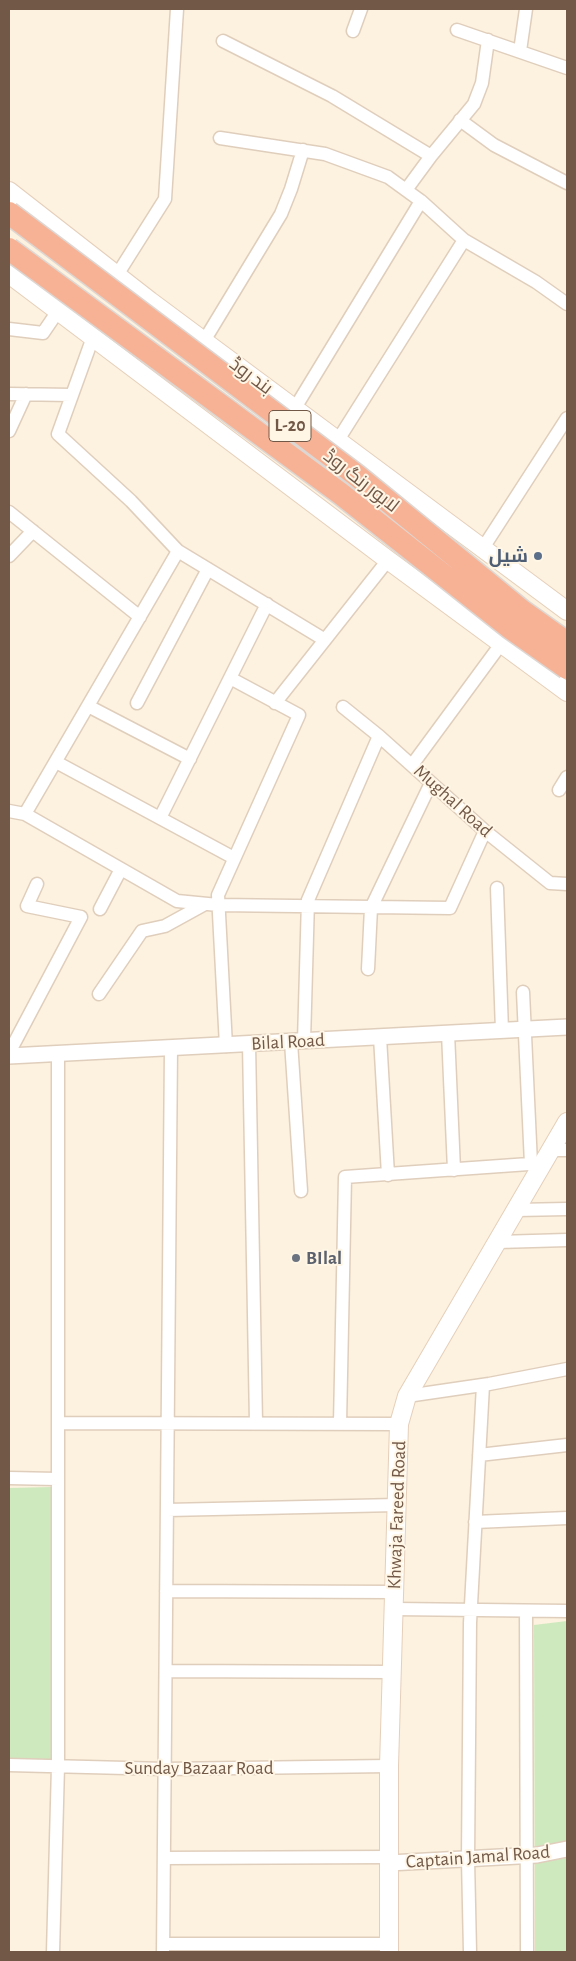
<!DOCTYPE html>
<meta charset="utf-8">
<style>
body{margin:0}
#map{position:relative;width:576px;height:1961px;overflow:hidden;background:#fcf2df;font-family:"Alegreya Sans",sans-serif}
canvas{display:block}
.frame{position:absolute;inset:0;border:10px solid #725847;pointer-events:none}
</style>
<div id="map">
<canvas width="576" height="1961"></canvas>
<div class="frame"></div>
</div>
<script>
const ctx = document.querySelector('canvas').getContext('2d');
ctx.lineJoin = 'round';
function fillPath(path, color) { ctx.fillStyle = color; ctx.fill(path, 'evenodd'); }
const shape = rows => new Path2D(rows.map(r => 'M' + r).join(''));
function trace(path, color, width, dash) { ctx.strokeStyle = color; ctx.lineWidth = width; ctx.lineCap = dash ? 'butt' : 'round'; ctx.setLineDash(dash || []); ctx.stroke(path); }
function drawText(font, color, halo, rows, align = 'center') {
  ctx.font = font + ' "Alegreya Sans",Cairo,sans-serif'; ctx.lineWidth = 4; ctx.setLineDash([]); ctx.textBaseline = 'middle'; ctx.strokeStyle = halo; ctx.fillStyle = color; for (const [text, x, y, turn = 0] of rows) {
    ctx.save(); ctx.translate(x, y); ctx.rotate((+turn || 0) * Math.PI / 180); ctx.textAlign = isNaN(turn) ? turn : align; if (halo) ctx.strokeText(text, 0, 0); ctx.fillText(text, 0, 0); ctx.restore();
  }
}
fillPath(shape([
 [52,1487,54,1760,9,1759,9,1488],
 [567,1621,567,1952,535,1952,534,1625]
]), '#cee9be');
const minor = shape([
 [457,30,567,68],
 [353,31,361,9],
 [223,41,332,96,431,156],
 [520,51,526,9],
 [460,120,494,145,567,183],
 [220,138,325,154,388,177,421,201,464,240,536,282,567,304],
 [406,190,431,156,474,104,482,83,488,40],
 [117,275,165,199,177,9],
 [9,329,43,333,58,311],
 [93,337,58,434,131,501,178,551,325,640],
 [204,341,281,214,291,189,303,150],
 [9,394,72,395],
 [295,408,421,201],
 [9,431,26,394],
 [338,440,464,240],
 [9,512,140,617],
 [483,548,567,418],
 [9,556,33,531],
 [137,703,208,569],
 [275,703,388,560],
 [88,706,190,759],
 [343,707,379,736,485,831,550,883,567,884],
 [56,762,234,858],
 [412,765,501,644],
 [559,790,567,777],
 [9,811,25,814,177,901,218,905,450,908,485,831],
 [25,814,178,551],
 [160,818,267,604],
 [497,888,502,1031],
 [100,909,121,869],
 [368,969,371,908,431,783],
 [523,992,531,1164],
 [99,994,142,931,165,926,205,904],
 [448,1033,454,1170],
 [380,1037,388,1175],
 [304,1041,308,900,379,736],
 [291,1042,301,1191],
 [249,1044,256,1423],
 [226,1046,218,895,299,715,230,678],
 [9,1053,81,917,27,906,37,884],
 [551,1150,567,1150],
 [516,1210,567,1209],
 [498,1242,567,1240],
 [407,1396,489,1384,567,1369],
 [58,1423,399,1424],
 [340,1424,345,1177,543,1163],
 [479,1455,567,1445],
 [9,1478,57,1479],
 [167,1510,397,1505],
 [475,1522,567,1518],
 [166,1591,394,1592],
 [394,1609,567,1611],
 [526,1611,527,1952],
 [166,1671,392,1672],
 [9,1765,165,1769,389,1766],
 [164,1858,389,1857],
 [163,1944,389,1944],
 [53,1952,58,1766,58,1054],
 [163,1952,171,1048],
 [470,1952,468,1859,470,1623,483,1385]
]);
const tertiary = shape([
 [9,1056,567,1027],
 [389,1863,537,1855,567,1849]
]);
const secondary = shape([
 [9,191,150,301,567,611],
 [9,274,388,560,567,692],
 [389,1952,389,1766,399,1424,407,1396,567,1122]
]);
trace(minor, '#e0cebc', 15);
trace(tertiary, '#e0cebc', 18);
trace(secondary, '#e5cfba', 20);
trace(minor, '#fff', 12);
trace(tertiary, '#fff', 15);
trace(secondary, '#fff', 18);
const motorwayBridge = shape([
 [9,213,356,475,522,611,567,643],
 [9,249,341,494,509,627,567,668]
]);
trace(motorwayBridge, '#ddd7d3', 25, []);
trace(motorwayBridge, '#f7b295', 22);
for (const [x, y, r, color] of [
 [538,556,5,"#5c6f8a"],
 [296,1258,5,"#6b7280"]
]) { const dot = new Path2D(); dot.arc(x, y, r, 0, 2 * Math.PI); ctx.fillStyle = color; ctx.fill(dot); trace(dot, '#fff6e6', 2); }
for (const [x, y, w] of [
 [290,426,42]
]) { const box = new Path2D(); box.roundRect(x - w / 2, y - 15.5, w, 31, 4); ctx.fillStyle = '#fff6e6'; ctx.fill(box); trace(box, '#725847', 1); }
drawText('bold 18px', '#725847', null, [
 ["L-20",290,426]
]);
drawText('19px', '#725847', '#fff6e6', [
 ["بند روڈ",251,376,37],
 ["لاہور رنگ روڈ",361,481,38],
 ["Mughal Road",453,801,42],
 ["Bilal Road",288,1042,-3],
 ["Khwaja Fareed Road",397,1515,-88],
 ["Sunday Bazaar Road",199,1768],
 ["Captain Jamal Road",478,1857,-4]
]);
drawText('bold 19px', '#4e5e75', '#fff6e6', [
 ["شیل",528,556]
], 'right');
drawText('bold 19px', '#5b616d', '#fff6e6', [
 ["BIlal",306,1258]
], 'left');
</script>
